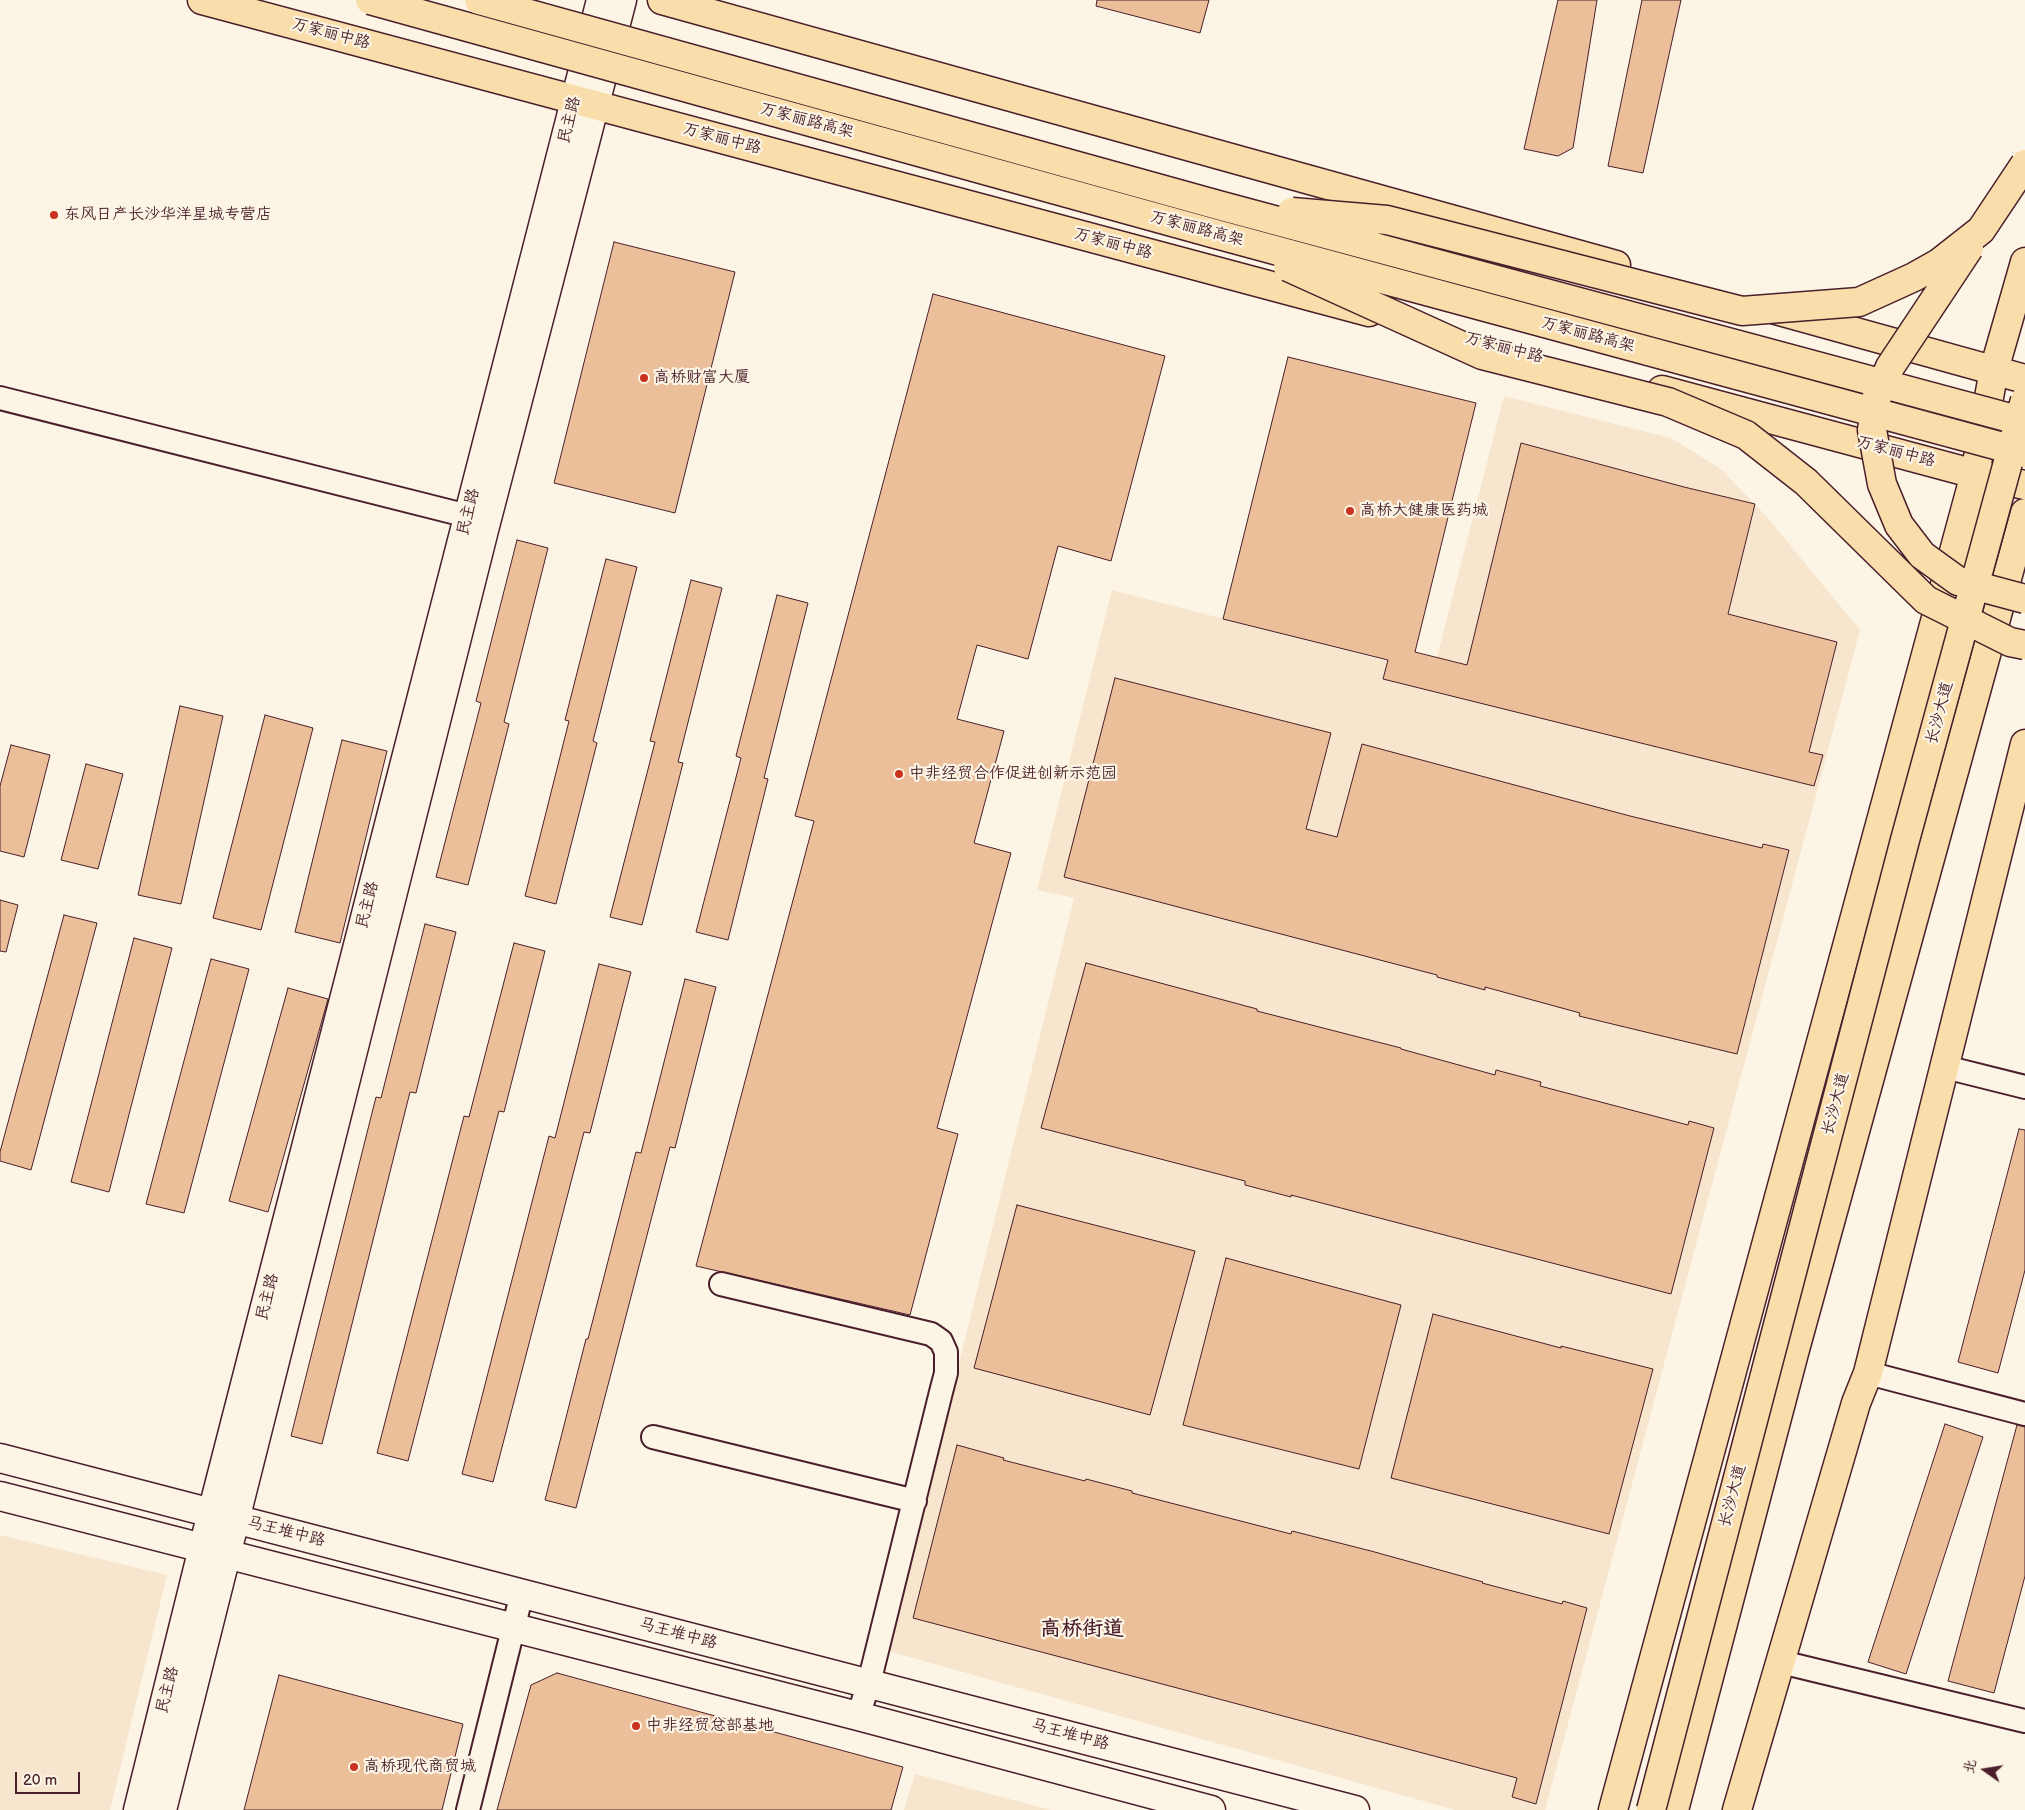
<!DOCTYPE html>
<meta charset="utf-8">
<style>
body{margin:0}
#map{position:relative;width:2025px;height:1810px;overflow:hidden;background:#fcf5e5;font-family:"Balsamiq Sans","LXGW WenKai TC",sans-serif}
canvas{display:block}
.north{position:absolute;left:1960px;top:1745px;width:50px;height:50px;-webkit-text-stroke:4px #fcf5e5;paint-order:stroke;rotate:283deg;font-size:14px;font-weight:700;line-height:20px;text-align:center;color:#4a1f2b}
.north::after{content:'';display:block;margin:auto;width:18px;height:22px;background:#4a1f2b;clip-path:polygon(50% 0,100% 100%,50% 72%,0 100%)}
.scale{position:absolute;left:15px;top:1772px;width:65px;height:22px;box-sizing:border-box;border:2px solid #4a1f2b;border-top:0;padding-left:6px;font-size:15px;line-height:18px;white-space:nowrap;color:#4a1f2b;-webkit-text-stroke:4px #fcf5e5;paint-order:stroke}
</style>
<div id="map">
<canvas width="2025" height="1810"></canvas>
<div class="north">北</div>
<div class="scale">20 m</div>
</div>
<script>
const ctx = document.querySelector('canvas').getContext('2d');
ctx.lineJoin = 'round';
function fillPath(path, color) { ctx.fillStyle = color; ctx.fill(path, 'evenodd'); }
const shape = rows => new Path2D(rows.map(r => 'M' + r).join(''));
function trace(path, color, width, dash) { ctx.strokeStyle = color; ctx.lineWidth = width; ctx.lineCap = dash ? 'butt' : 'round'; ctx.setLineDash(dash || []); ctx.stroke(path); }
function drawText(font, color, halo, rows, align = 'center') {
  ctx.font = font + ' "Balsamiq Sans","LXGW WenKai TC",sans-serif'; ctx.lineWidth = 4.5; ctx.setLineDash([]); ctx.textBaseline = 'middle'; ctx.strokeStyle = halo; ctx.fillStyle = color; for (const [text, x, y, turn = 0] of rows) {
    ctx.save(); ctx.translate(x, y); ctx.rotate((+turn || 0) * Math.PI / 180); ctx.textAlign = isNaN(turn) ? turn : align; if (halo) ctx.strokeText(text, 0, 0); ctx.fillText(text, 0, 0); ctx.restore();
  }
}
fillPath(shape([
 [1504,396,1671,438,1721,469,1767,517,1860,630,1545,1810,1455,1810,888,1651,1074,898,1037,890,1112,590,1433,673],
 [0,1535,167,1575,110,1810,0,1810],
 [915,1774,1051,1810,904,1810]
]), '#f7e5ce');
const building = shape([
 [1097,0,1209,0,1200,33,1096,6,1097,0],
 [1558,0,1597,0,1573,148,1558,156,1524,149,1558,0],
 [1642,0,1681,0,1643,173,1608,166,1642,0],
 [614,242,735,272,675,513,554,483,614,242],
 [933,294,1165,356,1111,561,1058,546,1028,659,977,645,957,719,1004,731,974,843,1011,853,937,1128,958,1134,910,1315,696,1266,814,821,795,816,933,294],
 [1288,357,1476,403,1415,652,1467,665,1521,443,1684,487,1755,504,1728,614,1837,642,1809,752,1823,755,1814,786,1383,679,1388,660,1223,619,1288,357],
 [517,540,548,548,504,722,509,724,468,885,436,877,481,703,476,701,517,540],
 [606,559,637,567,593,741,597,743,556,904,525,896,569,721,565,720,606,559],
 [691,580,722,588,678,762,683,763,642,925,610,917,655,742,650,741,691,580],
 [777,595,808,603,764,778,768,779,728,940,696,932,741,758,736,756,777,595],
 [1115,678,1331,733,1306,829,1337,837,1362,744,1630,816,1762,848,1763,844,1789,850,1737,1054,1579,1016,1580,1013,1485,987,1485,990,1437,977,1437,975,1064,877,1115,678],
 [180,706,223,716,181,904,138,895,180,706],
 [265,715,313,728,261,930,213,918,265,715],
 [342,740,387,751,340,943,295,932,342,740],
 [11,745,50,755,24,857,0,851,0,786,11,745],
 [86,764,123,774,98,869,61,860,86,764],
 [0,900,18,905,6,952,0,951,0,900],
 [64,915,97,923,31,1170,0,1161,0,1152,64,915],
 [425,924,456,932,416,1093,410,1092,322,1444,291,1436,376,1097,381,1098,425,924],
 [134,938,172,948,109,1192,71,1182,134,938],
 [514,943,545,951,504,1112,499,1111,408,1461,377,1453,464,1116,469,1117,514,943],
 [211,959,249,969,184,1213,146,1204,211,959],
 [1086,963,1257,1009,1257,1011,1401,1048,1401,1049,1495,1075,1496,1070,1541,1082,1540,1086,1688,1125,1689,1121,1714,1128,1671,1294,1291,1195,1291,1197,1245,1185,1245,1181,1041,1128,1086,963],
 [599,964,631,972,590,1133,584,1132,493,1482,462,1474,549,1136,555,1138,599,964],
 [685,979,716,987,675,1148,670,1147,576,1508,545,1500,586,1339,588,1339,636,1152,641,1153,685,979],
 [288,988,328,999,268,1212,229,1201,288,988],
 [2019,1129,2025,1130,2025,1270,1998,1373,1958,1362,2019,1129],
 [1017,1205,1195,1251,1150,1415,974,1368,1017,1205],
 [1226,1258,1401,1305,1359,1469,1183,1425,1226,1258],
 [1433,1314,1561,1348,1561,1346,1653,1369,1609,1534,1391,1478,1433,1314],
 [1945,1424,1983,1437,1906,1674,1868,1662,1945,1424],
 [2017,1425,2025,1427,2025,1576,1994,1693,1948,1681,2017,1425],
 [957,1445,1004,1458,1003,1460,1085,1481,1086,1479,1132,1491,1132,1493,1291,1534,1292,1531,1371,1551,1483,1582,1482,1583,1562,1604,1563,1601,1587,1608,1536,1804,1512,1797,1517,1778,913,1618,957,1445],
 [557,1673,903,1767,891,1810,497,1810,531,1685,557,1673],
 [279,1675,463,1724,442,1810,244,1810,279,1675]
]);
fillPath(building, '#eabf9a');
trace(building, '#4a1f2b', 1);
const street = shape([
 [0,398,468,516],
 [1945,1067,2025,1087],
 [721,1284,931,1334,941,1341,946,1352,946,1373,941,1392,869,1683,858,1716],
 [1868,1373,2025,1414],
 [653,1437,915,1501],
 [1781,1662,2025,1721],
 [468,1810,522,1593]
]);
const secondary = shape([
 [0,1458,1355,1810],
 [0,1496,858,1716,1211,1810],
 [138,1810,203,1548,601,0],
 [162,1810,484,530,622,0]
]);
const primary = shape([
 [202,0,1369,312],
 [662,0,1616,265],
 [1776,310,2025,379],
 [1662,390,1975,474,2025,485],
 [1613,1810,1975,474,1994,370,2025,262],
 [1737,1810,1856,1403,1868,1373,2025,744]
]);
const highway = shape([
 [1674,1810,1794,1353,2025,513]
]);
trace(street, '#4a1f2b', 26);
trace(secondary, '#4a1f2b', 31);
trace(primary, '#4a1f2b', 31);
trace(highway, '#4a1f2b', 31);
trace(street, '#fcf5e5', 22);
trace(secondary, '#fcf5e5', 28);
trace(primary, '#f9deab', 28);
trace(highway, '#f9deab', 28);
const highwayBridge = shape([
 [370,0,1212,233,2025,453],
 [479,0,1218,205,2025,422],
 [1292,212,1387,220,1742,311,1859,302,1914,277,1939,263,1981,230,2025,164],
 [1969,248,1890,367,1876,399,1872,430,1882,484,1899,525,1922,555,1958,581,2025,599],
 [1288,267,1482,355,1668,402,1746,435,1806,482,1926,600,2010,642,2025,645],
 [1651,1810,1905,840,2025,400]
]);
trace(highwayBridge, '#4a1f2b', 31, []);
trace(highwayBridge, '#f9deab', 28);
for (const [x, y, r, color] of [
 [54,215,5,"#c8321e"],
 [644,378,5,"#c8321e"],
 [1350,511,5,"#c8321e"],
 [899,774,5,"#c8321e"],
 [636,1726,5,"#c8321e"],
 [354,1767,5,"#c8321e"]
]) { const dot = new Path2D(); dot.arc(x, y, r, 0, 2 * Math.PI); ctx.fillStyle = color; ctx.fill(dot); trace(dot, '#fcf5e5', 2); }
drawText('16px', '#4a1f2b', '#fcf5e5', [
 ["万家丽中路",331,34,15],
 ["民主路",570,120,-76],
 ["万家丽路高架",807,121,15],
 ["万家丽中路",722,139,15],
 ["万家丽路高架",1197,229,15],
 ["万家丽中路",1113,244,15],
 ["万家丽路高架",1588,335,15],
 ["万家丽中路",1504,348,15],
 ["万家丽中路",1896,452,15],
 ["民主路",469,512,-76],
 ["长沙大道",1940,713,-75],
 ["民主路",368,905,-76],
 ["长沙大道",1836,1104,-75],
 ["民主路",268,1297,-76],
 ["长沙大道",1733,1496,-75],
 ["马王堆中路",286,1532,14],
 ["马王堆中路",678,1634,15],
 ["民主路",168,1690,-76],
 ["马王堆中路",1070,1735,15]
]);
drawText('16px', '#4a1f2b', '#fcf5e5', [
 ["东风日产长沙华洋星城专营店",64,215],
 ["高桥财富大厦",654,378],
 ["高桥大健康医药城",1360,511],
 ["中非经贸合作促进创新示范园",909,774],
 ["中非经贸总部基地",646,1726],
 ["高桥现代商贸城",364,1767]
], 'left');
drawText('bold 21px', '#4a1f2b', '#fcf5e5', [
 ["高桥街道",1082,1630]
]);
</script>
